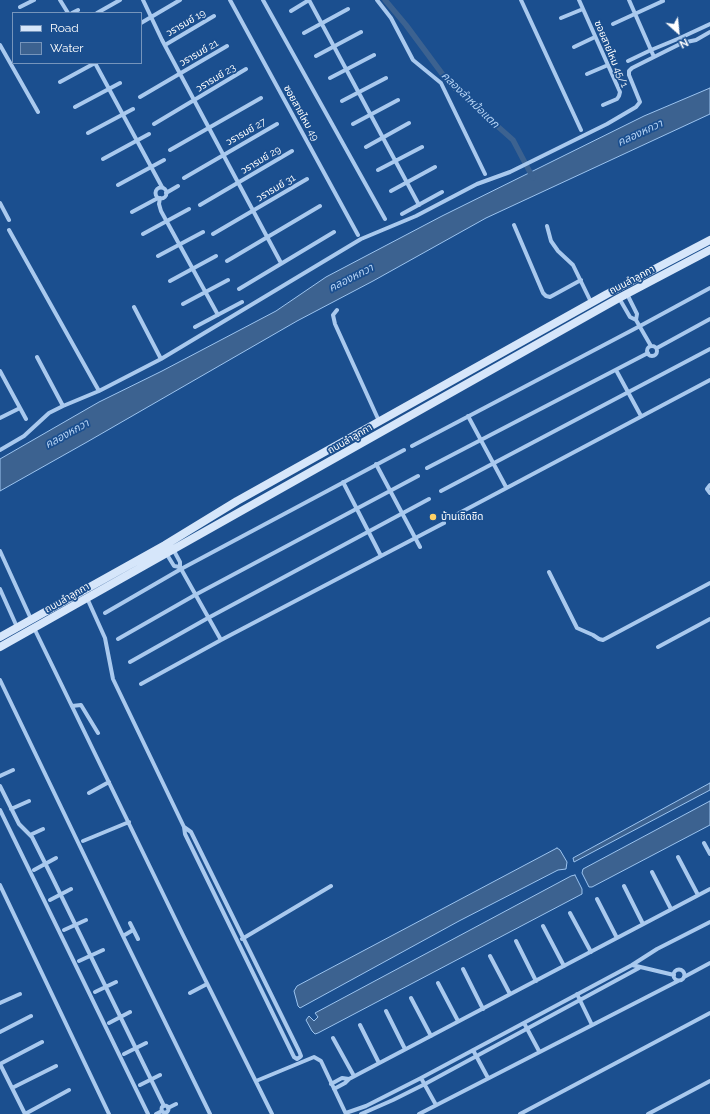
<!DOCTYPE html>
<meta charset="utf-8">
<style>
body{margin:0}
#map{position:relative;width:710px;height:1114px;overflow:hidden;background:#1b4f8f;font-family:Raleway,sans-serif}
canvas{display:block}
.legend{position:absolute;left:12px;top:12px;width:130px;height:52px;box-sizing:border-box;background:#1b4f8f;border:1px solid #7695bc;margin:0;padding:5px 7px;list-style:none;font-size:12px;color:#fff}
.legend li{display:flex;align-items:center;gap:8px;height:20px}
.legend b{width:20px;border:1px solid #7695bc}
.north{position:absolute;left:658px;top:12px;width:40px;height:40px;-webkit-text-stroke:3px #1b4f8f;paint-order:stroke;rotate:153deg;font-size:11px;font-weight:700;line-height:16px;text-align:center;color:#fff}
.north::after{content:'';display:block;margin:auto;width:14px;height:18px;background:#fff;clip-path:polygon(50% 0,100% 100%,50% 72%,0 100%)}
</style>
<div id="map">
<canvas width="710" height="1114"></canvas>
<ul class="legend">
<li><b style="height:5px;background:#d6e6fa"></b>Road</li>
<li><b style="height:11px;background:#3c6290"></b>Water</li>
</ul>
<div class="north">N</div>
</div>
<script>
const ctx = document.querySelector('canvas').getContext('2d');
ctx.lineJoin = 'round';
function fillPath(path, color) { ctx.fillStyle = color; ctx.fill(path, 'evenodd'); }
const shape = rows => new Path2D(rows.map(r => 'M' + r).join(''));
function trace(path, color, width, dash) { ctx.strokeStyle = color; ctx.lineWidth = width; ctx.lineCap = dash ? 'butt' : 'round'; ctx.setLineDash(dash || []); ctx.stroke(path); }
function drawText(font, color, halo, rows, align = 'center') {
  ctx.font = font + ' Raleway,"Noto Sans Thai",sans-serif'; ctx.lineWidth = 3.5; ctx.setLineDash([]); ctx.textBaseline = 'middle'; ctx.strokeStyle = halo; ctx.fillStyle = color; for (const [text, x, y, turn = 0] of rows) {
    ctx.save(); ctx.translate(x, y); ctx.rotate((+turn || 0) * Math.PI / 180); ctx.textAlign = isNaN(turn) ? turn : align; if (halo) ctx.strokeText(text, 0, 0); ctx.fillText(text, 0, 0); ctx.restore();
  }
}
const water = shape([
 [710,88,710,114,486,218,373,281,297,321,87,442,0,491,0,459,99,402,162,371,276,311,326,277,442,216,644,116,710,88],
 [710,783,710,790,574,862,573,858,710,783],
 [710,801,710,825,592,887,589,887,582,873,583,869,710,801],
 [557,848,560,850,567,862,566,869,558,870,459,921,300,1008,298,1006,294,991,297,986,557,848],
 [575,875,582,889,582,894,318,1033,315,1034,312,1031,306,1020,309,1016,314,1021,318,1017,315,1013,571,876,575,875]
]);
fillPath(water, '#3c6290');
trace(water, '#9cc4f0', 1);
trace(shape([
 [385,0,406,25,449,83,513,140,533,178]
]), '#3c6290', 5.5);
trace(shape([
 [60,0,68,13],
 [143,0,162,40,281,263],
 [230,0,358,235],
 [263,0,385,219],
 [309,0,419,205],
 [377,0,391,18,413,60,441,83,485,174],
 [521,0,581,130],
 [579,0,620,92,619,96,617,99,603,105],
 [629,0,654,57],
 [20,7,34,0],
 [291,11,309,0],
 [72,13,78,10],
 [97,13,120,0],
 [561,18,583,9],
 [141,23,180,0],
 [613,24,663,1],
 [304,33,348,9],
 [680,39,680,38,710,24],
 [0,45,38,112],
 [165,45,214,16],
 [574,47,595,37],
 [316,56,361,32],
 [628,61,651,50,680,38],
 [95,63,162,187],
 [587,74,608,65],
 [330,78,374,55],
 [60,82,95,63],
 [140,97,227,46],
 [342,101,386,78],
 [75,107,120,83],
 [154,124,246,69],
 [353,124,398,100],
 [88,133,133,109],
 [366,147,409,123],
 [170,150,261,98],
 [103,159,149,134],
 [378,170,422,147],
 [184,178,277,124],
 [118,185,164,160],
 '155.5 193a5.5 5.5 0 1 1 11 0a5.5 5.5 0 1 1-11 0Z',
 [391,191,435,167],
 [166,193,178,186],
 [160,198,159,204,161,211,218,315],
 [0,203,9,220],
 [200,205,292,151],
 [132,212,158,198],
 [402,214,442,192],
 [514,225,543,293,546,296,550,297,581,280],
 [547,226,551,241,558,251,573,265,591,302],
 [9,230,99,391],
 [143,234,189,209],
 [213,234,307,179],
 [158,256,203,232],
 [227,261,320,206],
 [170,281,216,256],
 [239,289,334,232],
 [627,294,637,314,636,320,651,346],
 [619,298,630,317,636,320],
 [183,304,228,280],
 [134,307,161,359],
 [337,310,333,315,335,324,379,421],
 [195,327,242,302],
 '647 351a5 5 0 1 1 10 0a5 5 0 1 1-10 0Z',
 [657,348,710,319],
 [37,357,63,406],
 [616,370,641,416],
 [0,371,26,419],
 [468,416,506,487],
 [0,418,20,408],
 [412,446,640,326,710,288],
 [0,450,24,436,49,413,63,406,99,391,161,359,361,239,416,216,477,184,510,172,607,124,636,107,640,102,629,75,629,71,632,68,682,43,696,40,710,32],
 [376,464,420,547],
 [427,468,648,353],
 [710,485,707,489,710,493],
 [441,491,710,349],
 [450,518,710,380],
 [173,549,180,562,180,567,221,640],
 [0,551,31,619],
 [166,553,174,566,180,567],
 [381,556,444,523],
 [549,572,577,628,593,635,599,639,603,640,710,583],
 [0,589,17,627],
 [87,598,105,638,113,679,184,827,185,834,294,1057,297,1059,300,1057,301,1056,299,1051,191,832,184,827],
 [105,613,181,569,404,450],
 [34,628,183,935,272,1114],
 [118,639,195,595,418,476],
 [658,647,710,619],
 [130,662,208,618,429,499],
 [0,680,123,936,210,1114],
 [141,684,221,640,381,556,343,482],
 [72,706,81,705,98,733],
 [0,776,13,770],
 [0,786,19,824,32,837,52,877,164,1106],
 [89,793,109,782],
 [11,809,29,801],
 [0,810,148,1114],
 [30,835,43,829],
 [83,841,129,822],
 [704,843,710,854],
 [678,857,698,895],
 [34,870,56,858],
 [652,872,671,909],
 [0,885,109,1114],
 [624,886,643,924],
 [597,899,617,938],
 [50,900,71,889],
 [570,913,591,952],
 [130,923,138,939],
 [543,926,564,966],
 [64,930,86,920],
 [123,936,133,930],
 [242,939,331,886],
 [516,941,536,981],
 [490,956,510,994],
 [79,961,103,950],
 [632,965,674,975],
 [463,969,483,1009],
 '673.5 975a5.5 5.5 0 1 1 11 0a5.5 5.5 0 1 1-11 0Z',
 [684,977,710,963],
 [438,983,458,1021],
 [95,992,116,982],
 [190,993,207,984],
 [577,994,592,1025],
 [411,998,431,1036],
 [0,1003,20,994],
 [386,1011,405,1049],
 [109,1023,130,1012],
 [524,1023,539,1051],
 [360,1025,379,1063],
 [0,1032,31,1016],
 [333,1038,354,1076],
 [473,1050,488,1078],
 [124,1054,146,1043],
 [0,1064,25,1114],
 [0,1064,42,1042],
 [421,1078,436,1105],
 [256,1081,314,1057,321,1061,346,1114],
 [331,1084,342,1078,349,1079],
 [140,1085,160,1075],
 [12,1088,56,1066],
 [334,1089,345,1083,349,1079,710,889],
 '161.5 1109a3.5 3.5 0 1 1 7 0a3.5 3.5 0 1 1-7 0Z',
 [168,1108,176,1104],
 [346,1113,366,1106,421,1078,632,965,657,949,710,922],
 [25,1114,69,1090],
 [156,1114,162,1111],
 [361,1114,393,1100,425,1084,639,968],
 [419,1114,678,981],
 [520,1114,710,1013],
 [648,1114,710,1081]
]), '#a9c9ee', 4);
trace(shape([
 [0,637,165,545,237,501,607,294,710,240],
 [0,647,619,298,710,250]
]), '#d6e6fa', 8);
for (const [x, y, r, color] of [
 [433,517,4,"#ffd166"]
]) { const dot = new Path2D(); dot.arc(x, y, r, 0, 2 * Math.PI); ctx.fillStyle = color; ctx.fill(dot); trace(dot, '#1b4f8f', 1.5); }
drawText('10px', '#fff', '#1b4f8f', [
 ["วรารมย์ 19",186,23,-30],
 ["วรารมย์ 21",199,53,-30],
 ["ซอยสายไหม 45/1",611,54,67],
 ["วรารมย์ 23",216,78,-31],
 ["ซอยสายไหม 49",301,113,61],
 ["วรารมย์ 27",246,132,-30],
 ["วรารมย์ 29",261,160,-31],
 ["วรารมย์ 31",276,188,-31],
 ["ถนนลำลูกกา",632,280,-28],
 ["ถนนลำลูกกา",350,439,-30],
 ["ถนนลำลูกกา",67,598,-30]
]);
drawText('10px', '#fff', '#1b4f8f', [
 ["บ้านเชิดชิด",441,517]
], 'left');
drawText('italic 11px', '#b5d3f5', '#1b4f8f', [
 ["คลองลำหม้อแตก",470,100,44],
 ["คลองหกวา",640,133,-25],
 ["คลองหกวา",351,278,-27],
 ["คลองหกวา",67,434,-29]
]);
</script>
